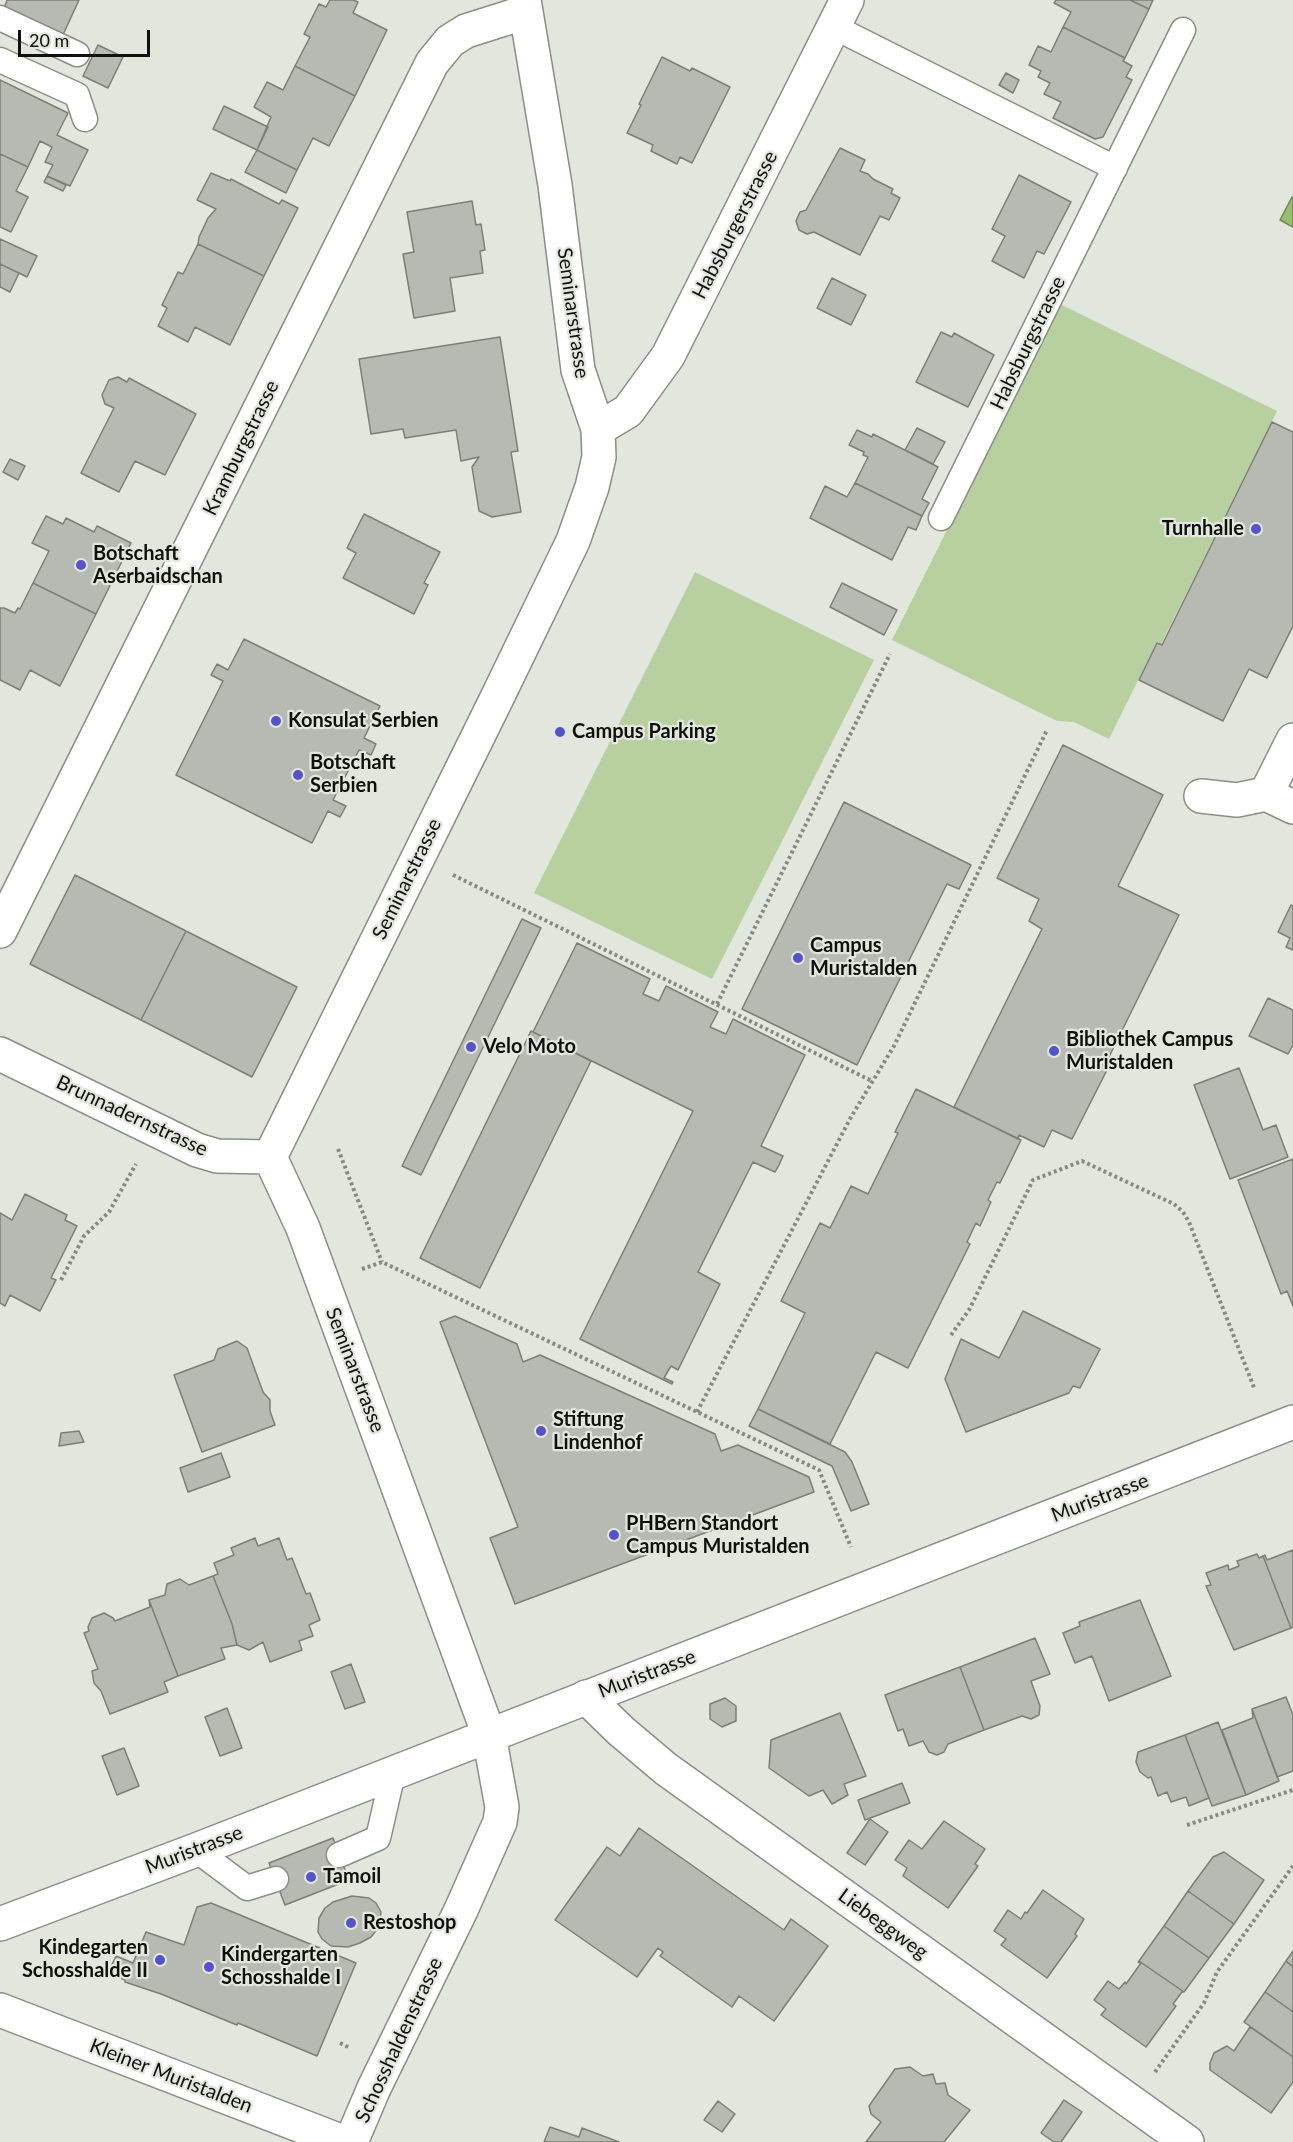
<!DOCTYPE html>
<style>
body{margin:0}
#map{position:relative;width:1293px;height:2142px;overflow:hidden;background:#e2e7de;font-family:Lato,sans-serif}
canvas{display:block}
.scale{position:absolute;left:18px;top:30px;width:132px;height:27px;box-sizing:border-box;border:3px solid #10110e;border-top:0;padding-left:8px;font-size:18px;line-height:21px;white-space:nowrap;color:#10110e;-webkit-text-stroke:4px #e2e7de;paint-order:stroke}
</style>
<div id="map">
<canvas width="1293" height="2142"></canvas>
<div class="scale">20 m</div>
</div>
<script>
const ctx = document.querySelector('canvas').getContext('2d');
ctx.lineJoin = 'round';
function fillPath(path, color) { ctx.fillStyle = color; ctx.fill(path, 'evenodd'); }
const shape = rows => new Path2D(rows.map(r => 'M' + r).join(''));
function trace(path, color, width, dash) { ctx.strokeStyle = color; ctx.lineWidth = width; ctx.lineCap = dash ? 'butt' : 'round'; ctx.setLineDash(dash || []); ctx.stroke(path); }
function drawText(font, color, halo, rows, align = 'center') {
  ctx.font = font + ' Lato,sans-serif'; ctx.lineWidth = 4.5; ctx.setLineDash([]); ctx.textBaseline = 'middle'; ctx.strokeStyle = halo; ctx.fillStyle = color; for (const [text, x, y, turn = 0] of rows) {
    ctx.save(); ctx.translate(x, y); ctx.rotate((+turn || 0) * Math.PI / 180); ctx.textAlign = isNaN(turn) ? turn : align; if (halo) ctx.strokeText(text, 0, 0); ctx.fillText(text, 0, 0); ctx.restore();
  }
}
fillPath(shape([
 [1060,304,1277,411,1161,644,1157,642,1109,739,1074,722,1057,721,892,640],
 [695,572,874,660,712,979,534,893]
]), '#b8cfa0');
const water = shape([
 [1292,197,1293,197,1293,227,1280,220,1292,197]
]);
fillPath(water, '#98bc70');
trace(water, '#6f8953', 1.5);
const building = shape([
 [7,0,79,0,62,37,4,9,7,0],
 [330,0,353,0,358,2,353,13,387,30,355,96,295,66,310,37,304,34,319,4,326,7,330,0],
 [1056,0,1130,0,1149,9,1125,58,1063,27,1071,12,1054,3,1056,0],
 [1130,0,1153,0,1149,9,1130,0],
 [1063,27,1125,58,1123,61,1132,66,1126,77,1132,80,1103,137,1095,139,1053,118,1061,102,1044,94,1050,83,1038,77,1041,71,1029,65,1038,46,1051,52,1063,27],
 [98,45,123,57,108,88,83,76,98,45],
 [662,57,690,71,692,68,730,87,692,163,680,157,677,164,651,151,653,145,627,133,641,105,639,104,662,57],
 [295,66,355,96,329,146,313,138,297,170,257,150,271,117,254,107,267,82,283,90,295,66],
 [1006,73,1019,80,1013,93,999,85,1006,73],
 [0,80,68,113,57,135,88,150,70,186,47,176,53,165,45,162,52,147,40,141,28,167,0,154,0,80],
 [224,106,268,127,257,150,213,129,224,106],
 [840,148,865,160,860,171,868,174,873,179,893,189,891,193,900,198,889,220,880,216,860,255,814,232,807,234,799,230,796,221,800,212,806,210,840,148],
 [257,150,297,170,286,193,245,172,257,150],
 [0,154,28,167,16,191,28,197,11,232,0,227,0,154],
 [211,173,230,181,231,179,279,204,282,200,298,208,264,276,198,244,199,237,208,218,216,209,197,200,211,173],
 [1019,175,1071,202,1044,254,1037,251,1024,278,992,261,1005,236,992,229,1019,175],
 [47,176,66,185,63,191,44,182,47,176],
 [472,201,476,225,481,224,485,250,480,251,483,273,450,278,455,311,414,318,403,254,414,252,407,212,472,201],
 [0,239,37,256,27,277,0,264,0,239],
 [198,244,264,276,230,345,195,327,188,342,158,326,167,308,162,305,178,272,183,274,198,244],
 [0,264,27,277,19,273,10,292,0,287,0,264],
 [832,278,866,295,851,325,817,308,832,278],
 [941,332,952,337,954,333,994,355,968,407,916,382,941,332],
 [500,337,518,451,511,452,521,512,492,517,479,511,472,467,479,457,461,461,456,430,405,438,403,429,371,434,359,359,500,337],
 [118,377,127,382,129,378,196,414,165,475,135,461,119,492,81,473,114,408,105,404,102,395,109,380,118,377],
 [1272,422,1293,432,1293,626,1267,678,1249,669,1223,721,1139,680,1157,643,1162,645,1272,422],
 [917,428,945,442,933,464,905,450,917,428],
 [857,430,872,437,873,434,938,467,922,499,929,503,922,516,855,483,868,457,863,455,864,452,849,445,857,430],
 [10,459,25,466,18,480,3,472,10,459],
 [855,483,922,516,916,530,908,527,892,560,810,518,825,486,847,497,855,483],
 [364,514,440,552,424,583,428,585,414,614,343,578,356,553,347,548,364,514],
 [46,516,63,524,66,518,94,532,97,526,131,543,96,614,33,583,49,551,32,543,46,516],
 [33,583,96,614,60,686,30,670,20,690,0,680,0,608,4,608,15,613,18,608,20,609,33,583],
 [842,583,897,610,884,635,830,607,842,583],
 [244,639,380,706,364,738,376,744,371,755,359,750,333,800,346,806,340,817,328,811,312,843,176,775,223,681,211,675,217,664,228,670,244,639],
 [1063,745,1163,795,1118,886,1179,915,1107,1061,1103,1059,1100,1063,1108,1068,1072,1139,1052,1130,1044,1147,1019,1135,1018,1139,954,1107,1042,929,1029,921,1039,899,997,878,1063,745],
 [844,802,971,865,959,889,947,884,857,1065,742,1009,844,802],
 [75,875,186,931,141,1020,30,964,75,875],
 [1291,905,1293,906,1293,950,1286,947,1290,938,1278,932,1291,905],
 [522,919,541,928,421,1175,402,1166,522,919],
 [186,931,297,987,252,1077,141,1020,186,931],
 [577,943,650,979,643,994,659,1001,666,986,718,1012,710,1027,726,1034,733,1019,805,1055,761,1146,783,1156,779,1165,775,1172,753,1162,698,1272,720,1284,678,1370,671,1366,664,1378,673,1382,672,1384,580,1339,693,1111,533,1032,577,943],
 [1268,998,1293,1010,1293,1045,1288,1054,1249,1036,1268,998],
 [531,1031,591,1061,480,1288,420,1258,531,1031],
 [1239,1068,1263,1130,1276,1125,1288,1157,1230,1179,1194,1085,1239,1068],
 [916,1089,1021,1140,1000,1183,997,1182,988,1200,991,1202,980,1226,976,1223,967,1242,970,1244,908,1368,876,1352,830,1444,758,1409,805,1313,781,1301,820,1223,830,1228,851,1186,868,1194,898,1133,895,1132,916,1089],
 [1293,1159,1293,1306,1287,1291,1281,1294,1238,1180,1293,1159],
 [25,1194,67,1215,65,1220,77,1226,51,1278,56,1280,40,1311,10,1295,5,1306,0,1303,0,1213,12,1220,25,1194],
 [1023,1311,1100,1349,1080,1388,1073,1386,1069,1393,966,1432,945,1379,961,1339,999,1358,1023,1311],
 [455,1316,517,1344,523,1362,540,1355,715,1434,721,1451,738,1445,809,1477,814,1492,515,1604,490,1538,518,1527,440,1322,455,1316],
 [237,1341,247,1348,263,1392,270,1400,270,1411,275,1425,202,1452,174,1375,214,1360,218,1349,237,1341],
 [758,1409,845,1452,852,1462,869,1504,851,1511,832,1466,749,1426,758,1409],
 [79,1431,84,1442,59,1446,61,1433,79,1431],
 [221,1453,230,1477,188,1492,180,1468,221,1453],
 [255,1538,258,1546,279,1538,287,1560,292,1558,306,1594,310,1593,320,1620,309,1625,313,1636,299,1641,302,1650,270,1662,263,1642,249,1650,237,1645,232,1624,213,1576,218,1574,214,1563,234,1555,231,1548,255,1538],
 [1293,1550,1293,1627,1291,1628,1263,1556,1265,1555,1267,1560,1293,1550],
 [1257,1554,1259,1558,1263,1556,1291,1628,1234,1650,1206,1586,1211,1585,1206,1573,1228,1565,1229,1570,1239,1566,1237,1561,1257,1554],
 [213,1576,232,1624,237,1645,221,1648,225,1659,178,1676,149,1600,165,1595,167,1584,180,1579,189,1585,213,1576],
 [149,1600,178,1676,164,1682,168,1692,110,1714,101,1691,94,1683,92,1671,98,1669,84,1633,89,1631,88,1627,92,1618,104,1613,113,1618,115,1621,150,1607,149,1600],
 [1140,1600,1171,1676,1109,1701,1092,1656,1075,1663,1063,1633,1080,1626,1079,1622,1140,1600],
 [1035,1638,1050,1674,1031,1681,1040,1706,1039,1715,1031,1719,1022,1716,984,1730,960,1667,1035,1638],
 [351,1664,365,1702,345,1709,331,1672,351,1664],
 [960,1667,984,1730,948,1744,944,1752,937,1755,929,1752,923,1741,909,1746,903,1729,898,1731,885,1695,960,1667],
 [1286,1697,1293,1715,1293,1771,1277,1777,1252,1709,1286,1697],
 [725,1698,736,1706,736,1721,722,1727,710,1719,710,1704,725,1698],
 [227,1708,242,1748,220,1756,205,1717,227,1708],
 [1252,1709,1279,1781,1246,1795,1222,1730,1253,1718,1252,1709],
 [840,1713,866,1776,844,1784,848,1795,832,1804,823,1790,809,1796,769,1768,771,1740,840,1713],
 [1218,1722,1246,1795,1212,1806,1185,1735,1218,1722],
 [1185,1735,1212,1806,1209,1798,1189,1806,1186,1797,1171,1802,1167,1792,1158,1796,1151,1777,1148,1778,1140,1772,1136,1762,1138,1752,1185,1735],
 [124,1748,139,1786,117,1795,102,1756,124,1748],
 [902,1783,910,1803,865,1820,858,1800,902,1783],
 [870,1819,888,1832,865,1865,847,1853,870,1819],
 [944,1821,985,1849,975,1864,978,1866,948,1908,903,1876,907,1868,895,1860,909,1840,922,1849,944,1821],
 [639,1828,784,1930,791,1919,828,1946,774,2021,739,1996,732,2007,660,1956,663,1952,658,1948,637,1977,555,1920,607,1847,620,1856,639,1828],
 [333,1838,349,1880,285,1905,269,1863,333,1838],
 [1224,1852,1264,1880,1234,1924,1188,1891,1213,1857,1224,1852],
 [1043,1890,1084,1919,1075,1934,1077,1936,1047,1978,1001,1945,1006,1939,994,1931,1008,1910,1021,1919,1025,1912,1027,1913,1043,1890],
 [1188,1891,1234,1924,1209,1958,1164,1926,1188,1891],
 [352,1896,369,1898,376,1903,381,1912,379,1927,371,1937,360,1943,348,1947,331,1946,322,1939,318,1932,319,1918,325,1908,333,1902,352,1896],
 [211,1903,356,1963,317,2056,238,2023,237,2025,161,1994,125,1982,125,1980,108,1973,116,1956,133,1963,146,1932,184,1945,197,1907,211,1903],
 [1164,1926,1209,1958,1184,1992,1139,1961,1164,1926],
 [1293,1951,1293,1967,1286,1961,1293,1951],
 [1139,1961,1184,1992,1182,1992,1173,2004,1176,2006,1146,2047,1101,2015,1106,2009,1094,2000,1108,1981,1119,1989,1125,1982,1126,1984,1141,1963,1138,1962,1139,1961],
 [1286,1961,1293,1967,1293,2012,1265,1992,1286,1961],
 [1265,1992,1293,2012,1293,2057,1244,2022,1265,1992],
 [1250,2027,1293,2057,1293,2082,1271,2113,1210,2070,1210,2063,1214,2053,1227,2046,1234,2051,1250,2027],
 [910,2067,923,2076,933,2074,936,2084,945,2083,948,2095,970,2110,944,2142,866,2142,881,2122,871,2114,869,2106,895,2069,910,2067],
 [1064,2100,1082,2112,1061,2142,1054,2142,1041,2133,1064,2100],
 [718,2101,735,2114,722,2132,704,2120,718,2101],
 [550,2127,579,2137,582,2128,619,2142,544,2142,550,2127]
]);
fillPath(building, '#b6bab2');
trace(building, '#7b7f77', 1.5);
const lane = shape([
 [0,18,77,54],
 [834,27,1115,168],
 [0,60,77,95,85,119],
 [941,518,1183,30],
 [196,1850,247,1888,276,1879],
 [339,1855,378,1838,393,1773]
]);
const street = shape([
 [598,429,628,411,668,356,847,0],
 [1266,794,1293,740],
 [1201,796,1237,800,1266,794,1293,807],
 [0,931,432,63,450,41,466,31,526,12],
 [0,1054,197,1150,217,1156,270,1157],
 [270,1157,495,702,573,541,592,487,599,457,598,429,578,370,555,185,524,0],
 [270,1157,303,1228,489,1735],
 [586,1697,621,1731,666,1769,1187,2142],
 [0,2010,343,2142]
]);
const secondary = shape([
 [0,1924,196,1850,1293,1422],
 [351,2142,374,2088,461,1910,500,1822,502,1807,489,1735]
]);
trace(lane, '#8a8e86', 27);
trace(street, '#8a8e86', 36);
trace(secondary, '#8a8e86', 36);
trace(shape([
 [453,875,872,1081],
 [717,1004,890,654],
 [338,1149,382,1262],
 [362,1269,382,1262,819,1470,851,1547],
 [61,1280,84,1236,109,1212,136,1164],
 [951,1335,969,1310,1033,1180,1082,1161,1174,1204,1183,1212,1189,1222,1255,1390],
 [697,1412,851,1117,894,1046,1047,730],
 [1187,1825,1293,1790],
 [340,2043,350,2048],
 [1155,2072,1204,2003,1217,1972,1293,1866]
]), '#878a84', 4, [3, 3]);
trace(lane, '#fff', 24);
trace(street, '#fff', 33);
trace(secondary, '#fff', 33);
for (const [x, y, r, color] of [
 [1256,529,6,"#5552ca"],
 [81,565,6,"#5552ca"],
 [276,721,6,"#5552ca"],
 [560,732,6,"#5552ca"],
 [298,775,6,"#5552ca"],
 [798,958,6,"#5552ca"],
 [471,1047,6,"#5552ca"],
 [1054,1051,6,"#5552ca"],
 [541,1431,6,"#5552ca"],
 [614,1535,6,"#5552ca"],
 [311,1877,6,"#5552ca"],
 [351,1923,6,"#5552ca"],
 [160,1960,6,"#5552ca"],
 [209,1967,6,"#5552ca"]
]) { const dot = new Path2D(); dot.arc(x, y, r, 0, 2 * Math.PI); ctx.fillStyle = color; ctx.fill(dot); trace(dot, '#e2e7de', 2); }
drawText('20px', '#10110e', '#e2e7de', [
 ["Habsburgerstrasse",735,225,-63],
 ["Seminarstrasse",573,313,82],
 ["Habsburgstrasse",1028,343,-64],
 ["Kramburgstrasse",241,448,-64],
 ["Seminarstrasse",407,879,-64],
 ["Brunnadernstrasse",132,1116,25],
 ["Seminarstrasse",355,1370,69],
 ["Muristrasse",1100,1498,-21],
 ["Muristrasse",647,1674,-21],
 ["Muristrasse",194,1850,-21],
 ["Liebeggweg",883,1924,36],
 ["Schosshaldenstrasse",399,2040,-65],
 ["Kleiner Muristalden",171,2076,21]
]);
drawText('bold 20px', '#10110e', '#e2e7de', [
 ["Turnhalle",1244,529,"right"],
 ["Botschaft",93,554],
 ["Aserbaidschan",93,577],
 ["Konsulat Serbien",288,721],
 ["Campus Parking",572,732],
 ["Botschaft",310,763],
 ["Serbien",310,786],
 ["Campus",810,946],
 ["Muristalden",810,969],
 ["Bibliothek Campus",1066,1040],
 ["Muristalden",1066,1063],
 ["Velo Moto",483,1047],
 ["Stiftung",553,1420],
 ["Lindenhof",553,1443],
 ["PHBern Standort",626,1524],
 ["Campus Muristalden",626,1547],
 ["Tamoil",323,1877],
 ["Restoshop",363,1923],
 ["Kindegarten",148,1948,"right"],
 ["Schosshalde II",148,1971,"right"],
 ["Kindergarten",221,1955],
 ["Schosshalde I",221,1978]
], 'left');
</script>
